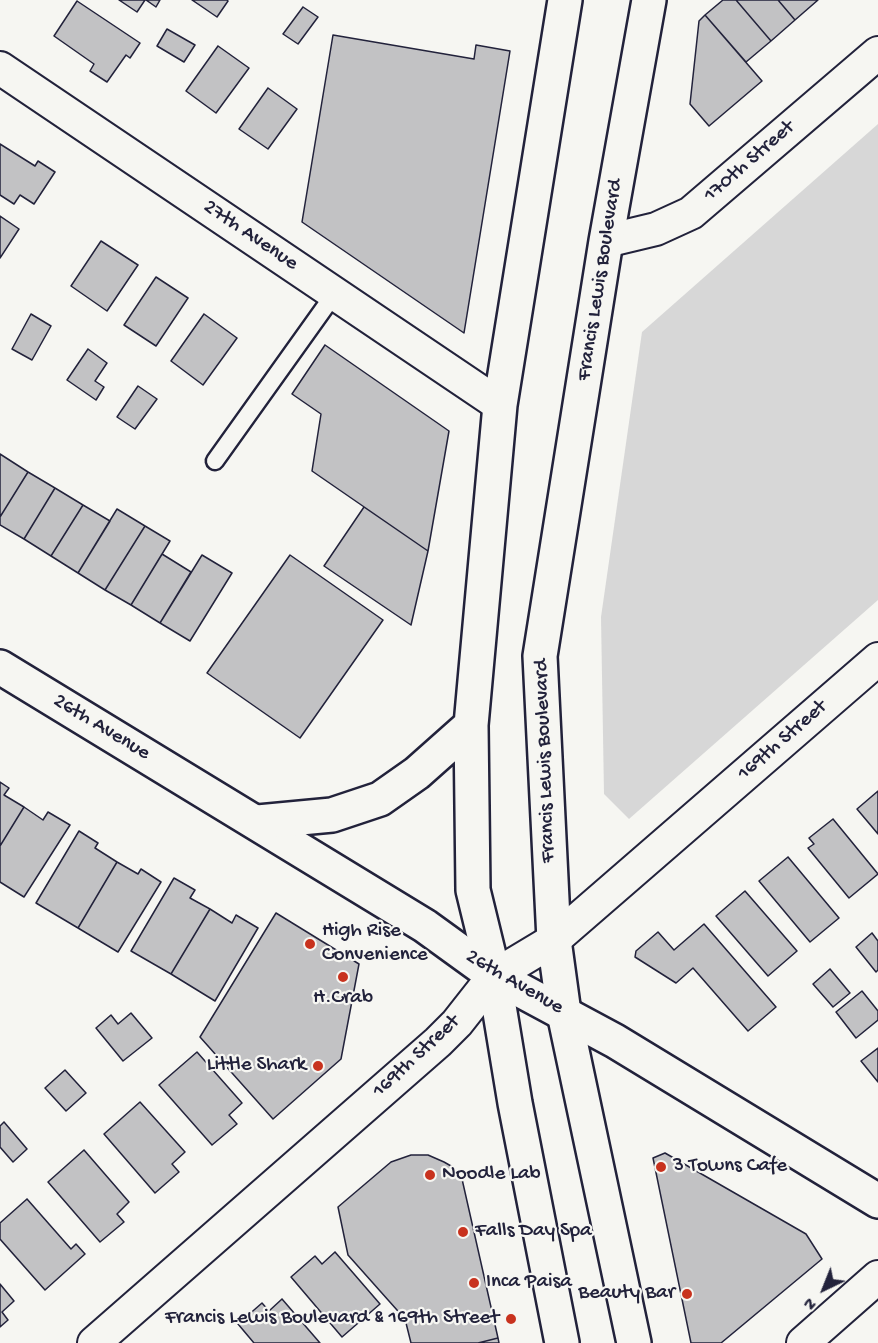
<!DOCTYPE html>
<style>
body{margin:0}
#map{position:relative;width:878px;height:1343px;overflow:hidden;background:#f6f6f2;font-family:"Gochi Hand",sans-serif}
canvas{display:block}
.north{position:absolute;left:794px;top:1259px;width:60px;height:60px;-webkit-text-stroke:4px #f6f6f2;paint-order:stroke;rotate:223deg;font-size:16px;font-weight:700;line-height:24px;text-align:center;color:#22223b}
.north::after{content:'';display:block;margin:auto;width:21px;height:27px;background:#22223b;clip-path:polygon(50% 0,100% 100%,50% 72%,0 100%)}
</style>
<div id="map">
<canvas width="878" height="1343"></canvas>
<div class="north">N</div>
</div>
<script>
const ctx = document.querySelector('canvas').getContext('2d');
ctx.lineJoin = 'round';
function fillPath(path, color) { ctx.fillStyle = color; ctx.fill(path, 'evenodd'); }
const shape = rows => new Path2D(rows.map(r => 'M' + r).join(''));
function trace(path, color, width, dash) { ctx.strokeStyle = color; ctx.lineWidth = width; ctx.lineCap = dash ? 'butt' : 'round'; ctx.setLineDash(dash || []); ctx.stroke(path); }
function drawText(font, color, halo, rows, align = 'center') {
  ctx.font = font + ' "Gochi Hand",sans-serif'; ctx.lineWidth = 4.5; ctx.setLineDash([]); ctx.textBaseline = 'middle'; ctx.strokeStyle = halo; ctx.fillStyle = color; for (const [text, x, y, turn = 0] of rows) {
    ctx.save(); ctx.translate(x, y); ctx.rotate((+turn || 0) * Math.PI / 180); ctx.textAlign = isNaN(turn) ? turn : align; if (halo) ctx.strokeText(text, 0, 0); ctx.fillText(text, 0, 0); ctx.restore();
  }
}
fillPath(shape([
 [878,124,878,600,629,819,604,794,601,617,642,332]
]), '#d7d7d7');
const building = shape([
 [119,0,145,0,137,12,119,0],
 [146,0,160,0,156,7,146,0],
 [192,0,227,0,228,1,217,17,192,0],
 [723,0,736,0,771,41,746,62,705,15,723,0],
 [736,0,778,0,795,20,771,41,736,0],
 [778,0,818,0,795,20,778,0],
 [77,1,140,43,130,58,126,55,107,82,90,71,94,64,54,36,77,1],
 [303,7,318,17,298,44,283,34,303,7],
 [705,15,762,81,709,126,690,104,699,21,705,15],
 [167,29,195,45,184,62,157,46,167,29],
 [333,35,474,59,476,45,510,51,464,333,302,222,333,35],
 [218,46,249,68,216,113,186,91,218,46],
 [268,88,297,109,268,149,239,129,268,88],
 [0,144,35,166,38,161,55,172,34,204,20,195,14,204,0,195,0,144],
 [0,216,19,229,0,258,0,216],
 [101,241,138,265,107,311,71,286,101,241],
 [156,277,188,298,156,346,124,325,156,277],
 [31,314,51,326,32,360,12,349,31,314],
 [204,314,237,338,203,385,171,361,204,314],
 [325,345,449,431,428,551,312,471,321,414,292,394,325,345],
 [88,349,107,363,95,381,104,387,96,400,67,380,88,349],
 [138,386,157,399,135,429,117,417,138,386],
 [0,454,28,472,0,517,0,454],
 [28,472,55,488,24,539,0,525,0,517,28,472],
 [55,488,83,505,51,556,24,539,55,488],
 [83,505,110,521,78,573,51,556,83,505],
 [364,507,428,551,411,625,324,566,364,507],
 [117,509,145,526,105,590,78,573,117,509],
 [145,526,170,541,131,605,105,590,145,526],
 [162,554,191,572,160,623,131,605,162,554],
 [202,555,232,573,190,641,160,623,202,555],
 [290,555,383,620,300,738,207,673,290,555],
 [0,782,9,788,4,795,24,807,0,846,0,782],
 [878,791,878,834,857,809,878,791],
 [24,807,43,820,48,812,70,825,24,897,0,882,0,846,24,807],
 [833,819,878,874,849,898,808,848,814,844,809,838,833,819],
 [79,831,98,843,95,848,117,862,78,928,36,903,79,831],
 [788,857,839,918,810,942,759,881,788,857],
 [117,862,138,874,141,869,161,882,118,952,78,928,117,862],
 [174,878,195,890,190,898,210,909,171,974,131,951,174,878],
 [745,891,797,951,768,976,716,916,745,891],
 [210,909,232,923,236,915,258,928,215,1001,171,974,210,909],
 [276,913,359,964,341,1059,273,1119,200,1037,276,913],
 [704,924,776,1007,748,1031,693,968,676,983,635,957,636,951,658,932,674,950,704,924],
 [872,933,878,941,878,970,876,972,856,947,872,933],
 [830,969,850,993,833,1007,813,984,830,969],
 [862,991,878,1011,878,1020,856,1038,836,1012,862,991],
 [131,1013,152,1038,123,1061,96,1028,111,1015,118,1024,131,1013],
 [878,1048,878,1082,861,1061,878,1048],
 [197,1052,242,1103,229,1115,237,1124,212,1145,159,1085,197,1052],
 [65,1070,86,1093,66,1111,45,1088,65,1070],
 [140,1102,185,1152,172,1164,179,1172,155,1193,104,1134,140,1102],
 [4,1122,27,1149,13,1162,0,1147,0,1126,4,1122],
 [84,1150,129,1202,117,1214,124,1222,100,1242,48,1182,84,1150],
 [665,1153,806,1234,822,1259,721,1343,691,1343,653,1158,665,1153],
 [411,1155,428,1155,444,1162,451,1166,462,1179,498,1338,478,1343,411,1343,405,1319,348,1255,338,1207,391,1162,411,1155],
 [27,1199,71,1249,76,1244,85,1254,45,1290,0,1239,0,1223,27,1199],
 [335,1252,380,1304,342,1337,291,1277,315,1256,322,1264,335,1252],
 [0,1284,14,1301,2,1312,8,1320,0,1327,0,1284],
 [282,1299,320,1343,254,1343,238,1324,262,1303,269,1311,282,1299],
 [498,1338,499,1343,478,1343,498,1338]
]);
fillPath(building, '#c2c2c4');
trace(building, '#22223b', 1.5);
const service = shape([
 [215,461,335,293]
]);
const minor = shape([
 [0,68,500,405],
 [606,241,656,229,691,213,878,53],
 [94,1343,438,1042,457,1023,494,976,554,940,878,659],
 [803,1343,878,1277]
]);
const tertiary = shape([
 [0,667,425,926,494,976,615,1041,878,1201]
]);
const primary = shape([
 [258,822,332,815,380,799,417,773,471,725],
 [562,1343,515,1103,494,976,473,890,471,725,500,405,565,0],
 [634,1343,564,1013,554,940,540,656,606,241,649,0]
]);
trace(service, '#22223b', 21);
trace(minor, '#22223b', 36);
trace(tertiary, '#22223b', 38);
trace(primary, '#22223b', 38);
trace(service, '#f6f6f2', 16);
trace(minor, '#f6f6f2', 32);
trace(tertiary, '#f6f6f2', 33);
trace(primary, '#f6f6f2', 33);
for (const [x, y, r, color] of [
 [310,944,6,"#c8321e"],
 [343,977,6,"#c8321e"],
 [318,1066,6,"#c8321e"],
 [661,1167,6,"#c8321e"],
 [430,1175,6,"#c8321e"],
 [463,1232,6,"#c8321e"],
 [474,1283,6,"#c8321e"],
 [687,1294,6,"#c8321e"],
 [511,1319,6,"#c8321e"]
]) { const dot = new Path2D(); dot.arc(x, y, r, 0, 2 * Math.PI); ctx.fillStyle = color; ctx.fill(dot); trace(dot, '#f6f6f2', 2); }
drawText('21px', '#22223b', '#f6f6f2', [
 ["170th Street",750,162,-41],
 ["27th Avenue",250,236,34],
 ["Francis Lewis Boulevard",601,280,-81],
 ["26th Avenue",101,728,31],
 ["169th Street",783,741,-41],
 ["Francis Lewis Boulevard",546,761,-92],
 ["26th Avenue",514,983,30],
 ["169th Street",417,1057,-43]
]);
drawText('21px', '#22223b', '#f6f6f2', [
 ["High Rise",322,932],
 ["Convenience",322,956],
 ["H.Crab",343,999,"center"],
 ["Little Shark",306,1066,"right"],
 ["3 Towns Cafe",673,1167],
 ["Noodle Lab",442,1175],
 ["Falls Day Spa",475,1232],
 ["Inca Paisa",486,1283],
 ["Beauty Bar",675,1294,"right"],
 ["Francis Lewis Boulevard & 169th Street",499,1319,"right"]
], 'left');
</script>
